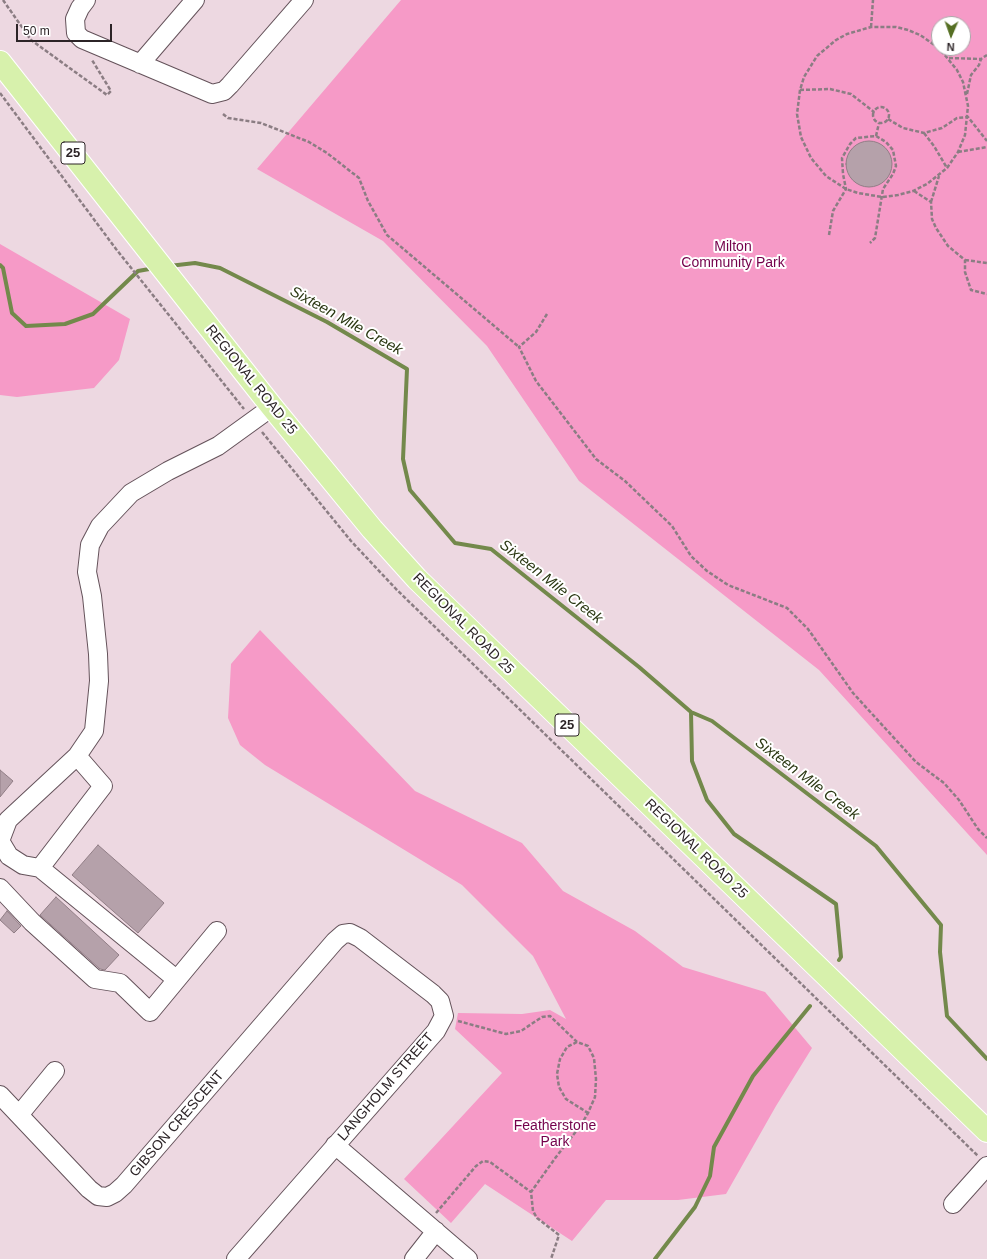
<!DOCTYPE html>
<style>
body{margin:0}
#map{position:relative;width:987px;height:1259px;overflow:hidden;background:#edd8e1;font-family:Arial,sans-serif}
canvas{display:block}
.north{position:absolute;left:931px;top:16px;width:40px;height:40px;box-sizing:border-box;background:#fff;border:1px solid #aba7a9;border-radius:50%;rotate:182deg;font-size:11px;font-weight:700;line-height:16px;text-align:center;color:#2c2427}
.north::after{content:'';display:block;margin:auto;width:14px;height:18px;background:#556f23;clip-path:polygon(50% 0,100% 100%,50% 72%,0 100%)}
.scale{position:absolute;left:16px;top:24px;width:96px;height:18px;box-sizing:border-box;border:2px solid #2c2427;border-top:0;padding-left:5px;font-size:12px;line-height:14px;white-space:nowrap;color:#2c2427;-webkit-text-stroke:3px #fff;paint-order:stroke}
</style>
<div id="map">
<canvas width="987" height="1259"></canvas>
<div class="north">N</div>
<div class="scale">50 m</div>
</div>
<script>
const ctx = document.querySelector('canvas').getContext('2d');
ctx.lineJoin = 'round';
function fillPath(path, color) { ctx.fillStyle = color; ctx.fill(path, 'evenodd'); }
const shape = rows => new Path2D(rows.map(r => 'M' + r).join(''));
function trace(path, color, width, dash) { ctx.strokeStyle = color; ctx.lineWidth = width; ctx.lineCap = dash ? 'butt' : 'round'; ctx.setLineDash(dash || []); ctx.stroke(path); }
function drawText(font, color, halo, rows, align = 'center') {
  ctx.font = font + ' Arial,sans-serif'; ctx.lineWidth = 4; ctx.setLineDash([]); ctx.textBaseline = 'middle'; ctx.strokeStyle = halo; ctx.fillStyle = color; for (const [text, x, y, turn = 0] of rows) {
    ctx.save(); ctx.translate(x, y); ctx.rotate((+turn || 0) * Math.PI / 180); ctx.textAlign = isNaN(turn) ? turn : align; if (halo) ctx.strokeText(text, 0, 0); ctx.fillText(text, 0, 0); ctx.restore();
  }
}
fillPath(shape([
 [401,0,987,0,987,855,819,670,579,481,487,346,383,241,257,169],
 [939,24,963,24,963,48,939,48],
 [0,244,130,319,119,360,94,388,17,397,0,395],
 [260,630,415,791,522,843,563,891,635,931,683,967,765,992,812,1048,776,1106,726,1194,678,1200,606,1200,572,1241,485,1184,451,1223,404,1179,502,1073,455,1029,458,1013,522,1014,550,1010,566,1019,533,956,462,885,265,765,240,745,228,718,231,664]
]), '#f69ac7');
trace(shape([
 [0,265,3,268,12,313,26,326,65,324,93,314,138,271,155,268],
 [169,266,195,263,220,268,327,322,407,369,403,459,410,490,455,543,491,549,639,667,691,712,712,721,876,846,941,925,940,952,947,1016,987,1059],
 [691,712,692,761,707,800,734,834,836,904,841,957,839,960],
 [655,1259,695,1207,710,1176,714,1147,753,1076,810,1006]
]), '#73894b', 4);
const building = shape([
 '846 164a23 23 0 1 1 46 0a23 23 0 1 1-46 0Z',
 [0,770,13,781,0,797,0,770],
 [98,845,164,903,138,933,72,875,98,845],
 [56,897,119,955,105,970,100,969,40,915,56,897],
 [7,911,21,926,14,933,0,920,7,911]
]);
fillPath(building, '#b5a1aa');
trace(building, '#917e86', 1);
const minor = shape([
 [86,0,80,8,75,19,76,33,82,39,212,94,224,91,230,85,304,0],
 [140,64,195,0],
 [77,756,103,786,40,868,23,865,9,856,0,841,8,820,77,756,94,731,99,681,98,654,92,596,87,572,90,545,100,526,131,493,168,471,218,446,272,407],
 [40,868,176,979],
 [0,888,32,922,95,979,120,983,150,1012,217,931],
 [0,1095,89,1189,98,1196,107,1197,115,1193,124,1185,335,941,343,934,350,933,360,938,433,994,440,1001,444,1016,436,1031,236,1259],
 [19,1115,55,1071],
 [335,1145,468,1259],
 [953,1204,987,1166],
 [414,1259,436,1231]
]);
const major = shape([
 [0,62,272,407,372,529,417,579,987,1131]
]);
trace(minor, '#64525a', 20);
trace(major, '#fff', 24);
trace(shape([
 [3,0,31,40,107,95,111,91,92,60],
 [871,27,873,0],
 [939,48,920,35,908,30,896,27,871,27,847,34,836,40,817,56,804,77,800,90,797,114,801,137,811,158,826,176,846,189,858,193,882,197,898,195,913,191,927,184,947,168,958,152,965,135,968,106,963,82,957,70,939,48],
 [949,58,981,59],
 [800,90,830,89,851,94,874,112],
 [0,93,116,249,244,409],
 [967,94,971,75,979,65,981,59,987,55],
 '873 115a8 8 0 1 1 16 0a8 8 0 1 1-16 0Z',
 [223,114,228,118,261,123,309,142,327,153,359,178,368,201,387,235,519,347],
 [888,119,903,128,924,133,942,128,957,118,968,117,987,141],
 [924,133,934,146,947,168],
 [876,136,879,123],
 [958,152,987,147],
 [914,191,931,202,932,219,936,228,948,246,965,260,965,272,971,290,987,294],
 [931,202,939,176],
 [829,235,833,211,846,189,843,174,842,158,850,144,856,138,876,136,886,142,893,150,896,166,893,174,883,189,875,238,870,243],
 [965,260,987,263],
 [547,314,536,332,519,347,536,381,596,459,625,481,672,526,691,556,707,571,728,585,787,608,808,629,853,693,916,762,944,783,959,800,978,829,987,838],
 [262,432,351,541,396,589,978,1156],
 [458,1021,506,1034,521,1031,542,1017,550,1016,577,1042,588,1046,594,1058,596,1079,595,1097,588,1113,581,1125,556,1157,531,1192,533,1211,537,1218,559,1235,551,1259],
 [577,1042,567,1047,560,1059,557,1074,559,1087,566,1099,588,1113],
 [436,1213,476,1166,483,1161,490,1162,531,1192]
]), '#8b7d83', 2.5, [4, 2]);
trace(minor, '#fff', 18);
trace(major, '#d7f1ac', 22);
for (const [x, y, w] of [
 [73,153,24],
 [567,725,24]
]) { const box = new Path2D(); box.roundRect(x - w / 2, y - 11, w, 22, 3); ctx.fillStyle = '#fff'; ctx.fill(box); trace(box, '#2c2427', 1); }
drawText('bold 13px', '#2c2427', null, [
 ["25",73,153],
 ["25",567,725]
]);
drawText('14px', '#74004b', '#fff', [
 ["Milton",733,247],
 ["Community Park",733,263],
 ["Featherstone",555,1126],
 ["Park",555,1142]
]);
drawText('14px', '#2c2427', '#fff', [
 ["REGIONAL ROAD 25",251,380,51],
 ["REGIONAL ROAD 25",463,624,45],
 ["REGIONAL ROAD 25",696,849,44],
 ["LANGHOLM STREET",386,1087,-49],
 ["GIBSON CRESCENT",177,1124,-49]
]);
drawText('italic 15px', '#2a3712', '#fff', [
 ["Sixteen Mile Creek",346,321,29],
 ["Sixteen Mile Creek",551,582,38],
 ["Sixteen Mile Creek",807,779,37]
]);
</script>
